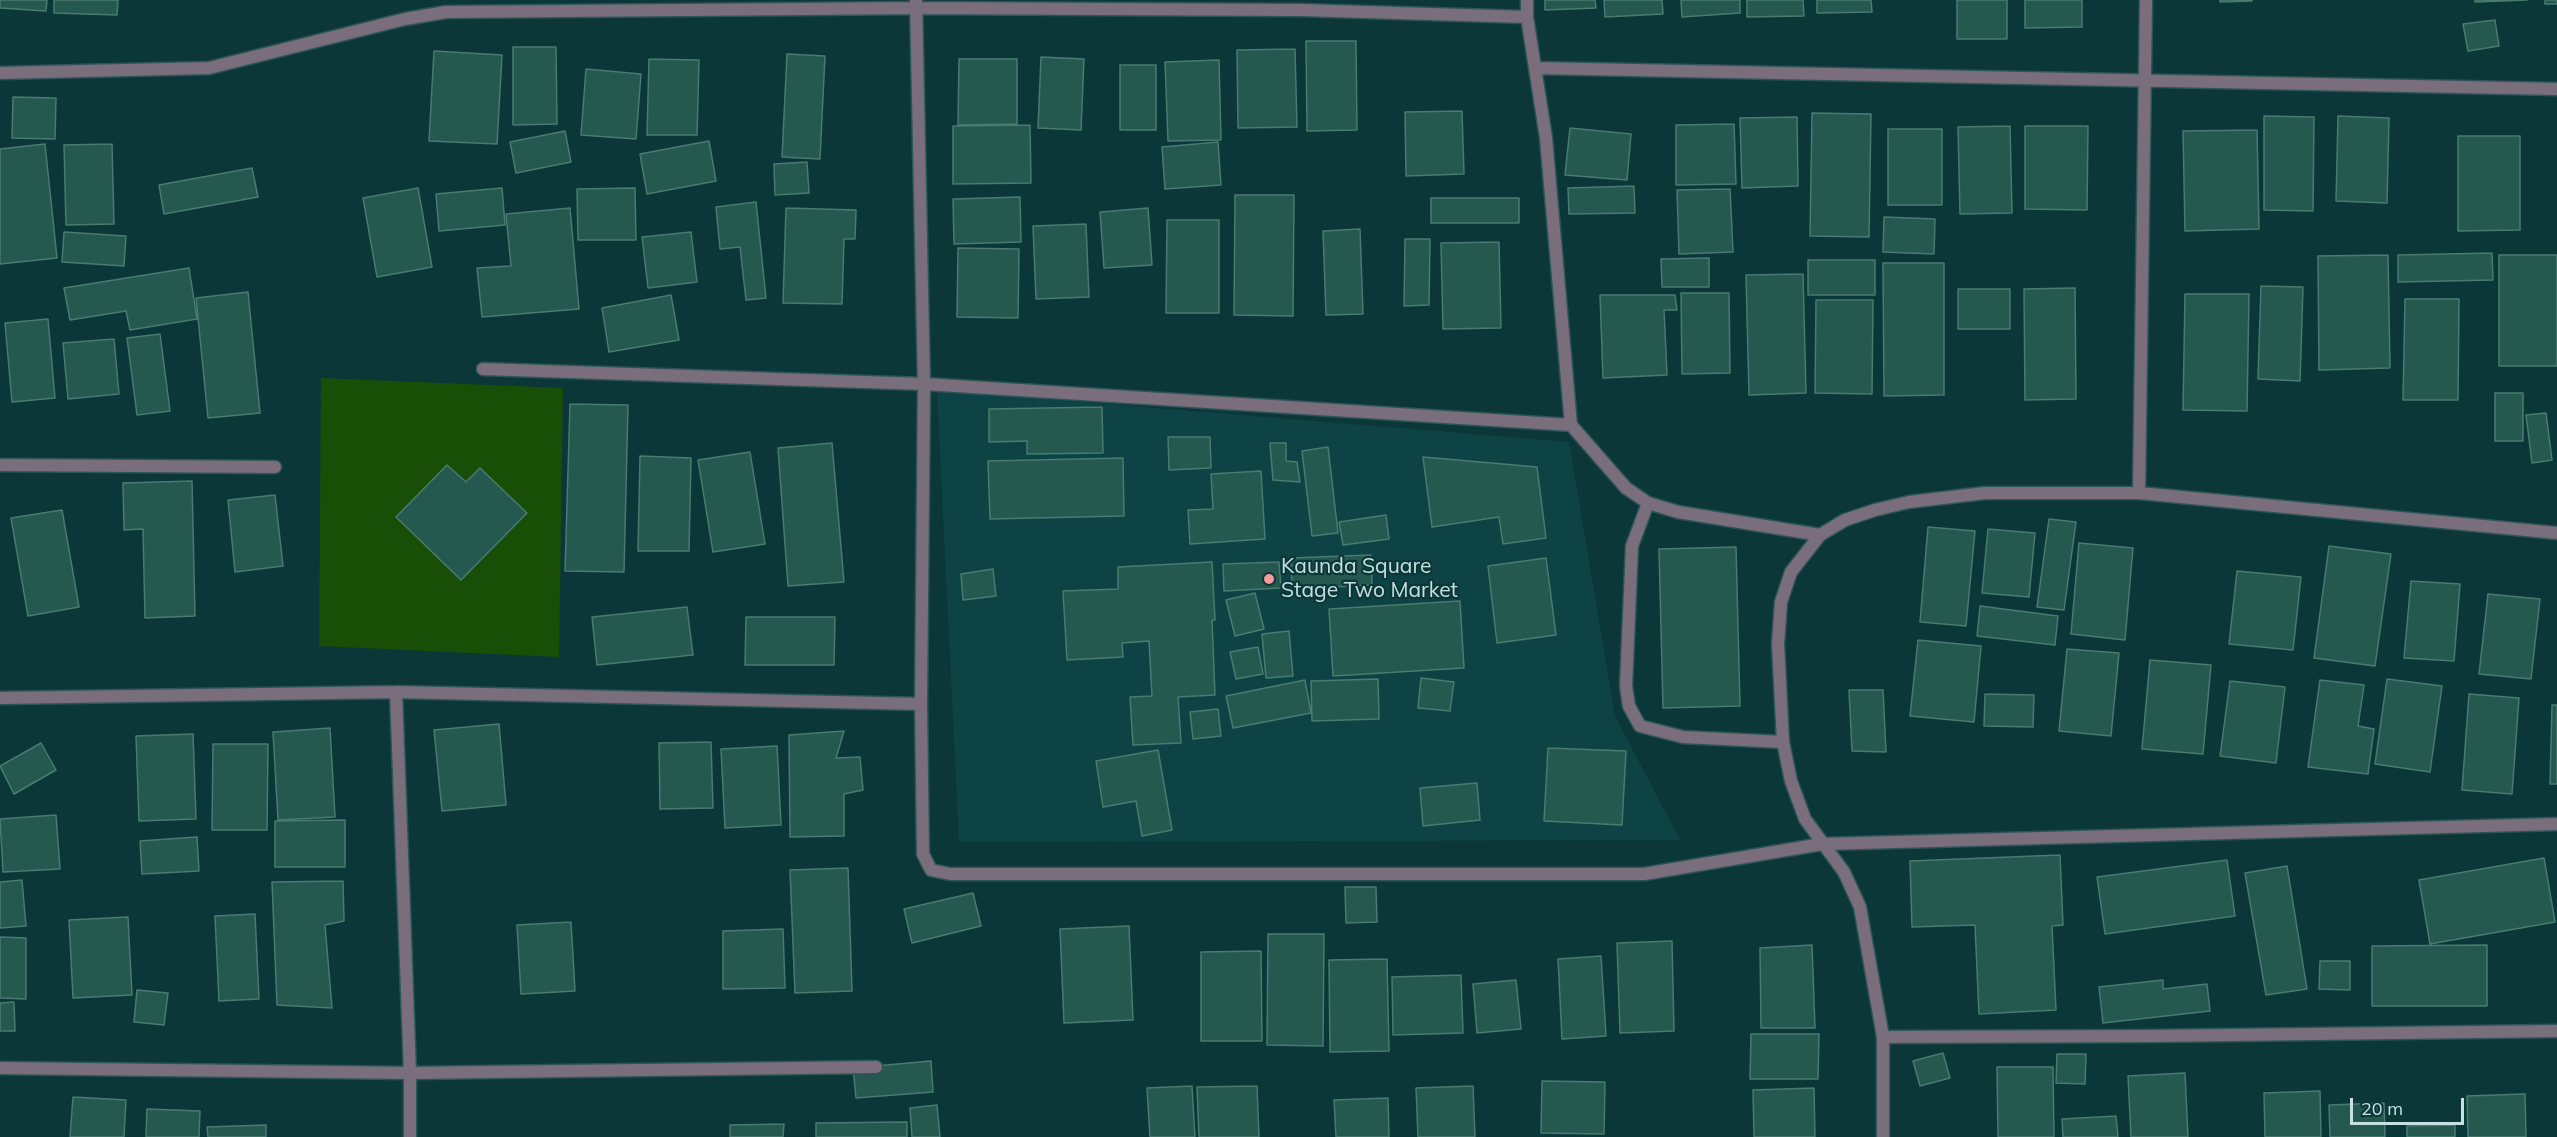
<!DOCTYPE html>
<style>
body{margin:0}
#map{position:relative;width:2557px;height:1137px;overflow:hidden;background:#0c3739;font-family:Mulish,sans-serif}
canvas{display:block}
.scale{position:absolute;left:2350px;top:1098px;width:114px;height:27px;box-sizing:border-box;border:3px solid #c5e0e1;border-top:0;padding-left:8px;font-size:18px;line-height:21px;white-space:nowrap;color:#c5e0e1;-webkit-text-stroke:4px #0c3739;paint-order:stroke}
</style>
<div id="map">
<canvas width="2557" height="1137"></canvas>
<div class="scale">20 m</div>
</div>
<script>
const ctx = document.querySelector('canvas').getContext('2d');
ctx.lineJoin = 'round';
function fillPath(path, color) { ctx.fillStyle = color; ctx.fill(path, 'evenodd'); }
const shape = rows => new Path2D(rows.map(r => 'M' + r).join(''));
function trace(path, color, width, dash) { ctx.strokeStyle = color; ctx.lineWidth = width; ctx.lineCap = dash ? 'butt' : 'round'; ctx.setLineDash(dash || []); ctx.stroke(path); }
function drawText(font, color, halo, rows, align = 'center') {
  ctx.font = font + ' Mulish,sans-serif'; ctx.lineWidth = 4.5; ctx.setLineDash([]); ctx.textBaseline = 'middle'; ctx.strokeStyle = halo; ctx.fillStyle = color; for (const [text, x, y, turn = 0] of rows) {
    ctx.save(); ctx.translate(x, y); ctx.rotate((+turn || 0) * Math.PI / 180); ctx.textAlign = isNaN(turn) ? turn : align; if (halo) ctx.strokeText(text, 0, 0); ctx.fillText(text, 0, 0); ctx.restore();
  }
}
fillPath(shape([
 [937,390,1569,442,1615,716,1680,840,959,842]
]), '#0d4345');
fillPath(shape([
 [321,378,563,388,559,657,319,646]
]), '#194e06');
const building = shape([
 [0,0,47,0,46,11,0,8,0,0],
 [54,0,118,0,117,15,54,13,54,0],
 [1545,0,1595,0,1596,8,1545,10,1545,0],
 [1604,0,1662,0,1663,14,1605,17,1604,0],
 [1681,0,1740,0,1740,13,1682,17,1681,0],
 [1747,0,1803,0,1804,16,1747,17,1747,0],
 [1817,0,1871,0,1872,12,1817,13,1817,0],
 [1957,0,2007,0,2007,39,1957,39,1957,0],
 [2025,0,2082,0,2082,27,2025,28,2025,0],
 [2220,0,2252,0,2252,1,2220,2,2220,0],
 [2475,0,2527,0,2475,2,2475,0],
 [2545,0,2557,0,2557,4,2545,4,2545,0],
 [2495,20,2499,46,2468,51,2463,24,2495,20],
 [1306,41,1356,41,1357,130,1307,131,1306,41],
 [513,47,556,47,557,124,513,125,513,47],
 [1295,49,1297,127,1238,128,1237,50,1295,49],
 [434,51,502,55,497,144,429,141,434,51],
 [787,54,825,56,820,159,782,157,787,54],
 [1041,57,1084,59,1081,130,1038,128,1041,57],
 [649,59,699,60,697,135,647,135,649,59],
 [959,59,1017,59,1017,124,958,125,959,59],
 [1219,60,1221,140,1168,141,1165,62,1219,60],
 [1120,65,1156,65,1156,130,1120,130,1120,65],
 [586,69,641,74,636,139,581,135,586,69],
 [13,97,56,98,55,139,12,138,13,97],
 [1462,111,1464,174,1406,176,1405,112,1462,111],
 [1812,113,1871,114,1869,237,1810,236,1812,113],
 [2264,116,2314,117,2313,211,2264,210,2264,116],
 [2338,116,2389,118,2387,203,2336,201,2338,116],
 [1797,117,1798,186,1742,188,1740,118,1797,117],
 [1734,124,1736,184,1676,185,1676,125,1734,124],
 [1030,125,1031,183,953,184,953,126,1030,125],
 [2010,126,2012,213,1960,214,1958,127,2010,126],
 [2025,126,2088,126,2087,210,2025,209,2025,126],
 [1570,128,1631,134,1627,180,1565,175,1570,128],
 [1888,129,1942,129,1942,205,1888,205,1888,129],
 [2257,130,2259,229,2185,231,2183,131,2257,130],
 [565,131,571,162,516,173,510,142,565,131],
 [2458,136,2520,136,2520,230,2458,231,2458,136],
 [709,141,716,181,647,194,640,154,709,141],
 [1218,142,1221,185,1165,189,1162,147,1218,142],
 [45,144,57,258,0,264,0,149,45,144],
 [112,144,114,224,66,225,64,145,112,144],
 [807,162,809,193,775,195,774,164,807,162],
 [252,168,258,197,164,214,159,185,252,168],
 [1634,186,1635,213,1569,214,1568,188,1634,186],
 [418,188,432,267,377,277,363,198,418,188],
 [502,188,505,225,439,231,436,194,502,188],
 [635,188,636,240,578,240,577,189,635,188],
 [1730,189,1733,252,1679,254,1677,190,1730,189],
 [1235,195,1294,195,1293,316,1234,315,1235,195],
 [1020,197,1021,242,954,244,953,199,1020,197],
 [1431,198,1519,198,1519,223,1431,223,1431,198],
 [756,202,766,298,746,300,740,247,720,249,716,207,756,202],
 [570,208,579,309,482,317,477,268,511,266,506,214,570,208],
 [786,208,856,210,855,239,844,239,842,304,783,303,786,208],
 [1148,208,1152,265,1104,268,1100,212,1148,208],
 [1884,217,1935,219,1934,254,1883,252,1884,217],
 [1167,220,1219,220,1219,313,1166,313,1167,220],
 [1086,224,1089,297,1036,299,1033,226,1086,224],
 [1360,229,1363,314,1326,315,1323,231,1360,229],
 [64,232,126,236,124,266,62,262,64,232],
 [691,232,697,282,648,288,642,237,691,232],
 [1405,239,1430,239,1429,305,1404,306,1405,239],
 [1499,242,1501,328,1443,329,1441,243,1499,242],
 [958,248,1019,249,1018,318,957,317,958,248],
 [2492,253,2493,280,2398,282,2398,255,2492,253],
 [2388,255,2390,368,2319,370,2318,256,2388,255],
 [2499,255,2557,255,2557,366,2499,366,2499,255],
 [1709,258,1709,287,1662,287,1661,259,1709,258],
 [1808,260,1875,260,1875,295,1808,295,1808,260],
 [1883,263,1944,263,1944,395,1884,396,1883,263],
 [189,268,197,319,130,330,126,311,70,320,64,288,189,268],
 [1803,274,1806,393,1749,395,1746,275,1803,274],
 [2261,286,2303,287,2300,381,2258,379,2261,286],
 [2075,288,2076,399,2025,400,2024,289,2075,288],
 [1958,289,2010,289,2010,329,1958,329,1958,289],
 [248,292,260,413,208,418,196,298,248,292],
 [1681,293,1729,293,1730,373,1682,374,1681,293],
 [2185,294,2249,294,2247,411,2183,410,2185,294],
 [671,295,679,340,609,352,602,308,671,295],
 [1600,295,1675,295,1677,310,1664,310,1667,375,1603,378,1600,295],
 [2405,299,2459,299,2458,400,2403,400,2405,299],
 [1816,300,1873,300,1872,394,1815,393,1816,300],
 [48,319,55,398,12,402,5,323,48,319],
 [160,334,170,411,137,415,127,338,160,334],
 [114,339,119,394,68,399,63,343,114,339],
 [2495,393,2523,393,2523,441,2495,441,2495,393],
 [570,404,628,405,624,572,565,571,570,404],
 [1102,407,1103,453,1027,454,1027,441,989,442,989,409,1102,407],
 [2546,413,2552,460,2532,463,2526,415,2546,413],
 [1168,437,1210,437,1211,468,1169,470,1168,437],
 [832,443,844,582,788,586,778,448,832,443],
 [1270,443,1286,443,1286,461,1297,462,1300,482,1273,480,1270,443],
 [1328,447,1338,533,1312,536,1302,451,1328,447],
 [750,452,765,544,713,552,698,460,750,452],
 [640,456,691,458,689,551,638,551,640,456],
 [1423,457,1537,467,1546,538,1503,544,1499,517,1432,527,1423,457],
 [1123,458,1124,516,990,519,988,461,1123,458],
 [447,465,466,482,480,468,527,513,461,580,396,517,447,465],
 [1261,471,1265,539,1190,544,1188,510,1213,509,1211,474,1261,471],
 [192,481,195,616,145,618,143,529,124,530,123,483,192,481],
 [275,495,283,566,235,572,228,500,275,495],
 [62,510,79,607,28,616,11,518,62,510],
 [1386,515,1389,539,1343,545,1339,522,1386,515],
 [2049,519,2076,522,2064,610,2037,607,2049,519],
 [1928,527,1975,531,1966,626,1920,622,1928,527],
 [1988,529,2035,533,2029,597,1982,593,1988,529],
 [2079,543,2133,548,2125,640,2071,634,2079,543],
 [2329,546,2391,554,2375,666,2314,658,2329,546],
 [1736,547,1740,706,1663,708,1659,549,1736,547],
 [1371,555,1372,585,1292,589,1291,558,1371,555],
 [1546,558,1556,635,1497,643,1488,566,1546,558],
 [1212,562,1215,620,1212,620,1215,695,1178,697,1181,743,1133,745,1130,697,1152,696,1149,641,1122,643,1123,657,1067,660,1063,591,1118,589,1118,567,1212,562],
 [1279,562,1281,588,1224,591,1223,564,1279,562],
 [993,569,996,596,963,600,961,574,993,569],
 [2237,571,2301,577,2293,650,2229,644,2237,571],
 [2411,581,2460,584,2454,661,2404,658,2411,581],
 [1255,593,1264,629,1235,636,1226,600,1255,593],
 [2488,594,2540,599,2531,679,2479,674,2488,594],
 [1460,601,1464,668,1333,676,1329,609,1460,601],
 [1980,606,2058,616,2055,645,1977,636,1980,606],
 [687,607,693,655,597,665,592,617,687,607],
 [746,617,835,617,834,665,745,665,746,617],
 [1289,631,1293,676,1266,678,1262,634,1289,631],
 [1918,640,1981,646,1974,722,1910,716,1918,640],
 [1258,647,1263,674,1236,679,1230,652,1258,647],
 [2067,649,2119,653,2111,736,2059,731,2067,649],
 [2150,660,2211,665,2203,754,2142,749,2150,660],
 [1421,678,1454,682,1450,711,1418,708,1421,678],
 [1378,679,1379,719,1312,721,1311,681,1378,679],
 [2387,679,2442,686,2430,772,2375,764,2387,679],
 [1305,680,1311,713,1233,728,1226,696,1305,680],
 [2320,680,2364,685,2358,726,2374,729,2368,774,2308,767,2320,680],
 [2230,681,2285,687,2276,763,2220,756,2230,681],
 [1849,690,1883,690,1886,752,1852,751,1849,690],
 [1985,694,2034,695,2033,727,1984,726,1985,694],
 [2469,694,2519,698,2512,794,2462,790,2469,694],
 [2552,705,2557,705,2557,784,2550,784,2552,705],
 [1218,709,1221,736,1193,739,1190,712,1218,709],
 [499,724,506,805,442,811,434,730,499,724],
 [330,728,335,817,278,820,273,732,330,728],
 [844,731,836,758,860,757,863,790,844,794,844,836,790,837,789,735,844,731],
 [193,734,196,819,139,821,136,736,193,734],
 [711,742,713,808,660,809,659,743,711,742],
 [41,743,56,770,14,794,0,766,41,743],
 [213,744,268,744,267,830,212,830,213,744],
 [777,746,781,825,725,828,721,749,777,746],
 [1548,748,1626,751,1622,825,1544,821,1548,748],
 [1158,750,1172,830,1142,836,1136,801,1103,807,1096,761,1158,750],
 [1477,783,1480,820,1423,826,1420,788,1477,783],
 [56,815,60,869,3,872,0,819,56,815],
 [345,820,345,867,275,867,275,821,345,820],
 [197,837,199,871,142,874,140,841,197,837],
 [2060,855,2063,925,2052,926,2056,1010,1979,1014,1975,925,1912,927,1910,861,2060,855],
 [2544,858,2555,922,2430,944,2419,880,2544,858],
 [2227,860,2235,916,2105,934,2097,877,2227,860],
 [2287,866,2307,989,2266,995,2245,873,2287,866],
 [848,868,852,991,795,993,790,870,848,868],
 [22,880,26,926,0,928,0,882,22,880],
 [343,881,344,921,325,925,332,1008,277,1005,272,882,343,881],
 [1345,887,1376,887,1377,922,1346,923,1345,887],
 [973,893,981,926,912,943,904,909,973,893],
 [255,914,259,999,219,1001,215,916,255,914],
 [128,917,132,995,73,998,69,920,128,917],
 [571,922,575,991,521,994,517,925,571,922],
 [1129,926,1133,1020,1064,1023,1060,929,1129,926],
 [783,929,785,988,723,989,723,931,783,929],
 [1268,934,1324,934,1323,1046,1267,1045,1268,934],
 [0,937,26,938,26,999,0,998,0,937],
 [1672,941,1674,1031,1620,1033,1617,943,1672,941],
 [1812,945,1815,1028,1761,1028,1760,948,1812,945],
 [2487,945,2487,1006,2372,1006,2372,946,2487,945],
 [1261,951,1262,1041,1201,1041,1201,952,1261,951],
 [1601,956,1606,1036,1562,1039,1558,959,1601,956],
 [1387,959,1389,1051,1330,1052,1329,960,1387,959],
 [2320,961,2350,961,2350,990,2319,989,2320,961],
 [1461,975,1463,1033,1393,1035,1392,977,1461,975],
 [1516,980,1521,1029,1477,1033,1473,984,1516,980],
 [2163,980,2163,989,2207,984,2210,1011,2103,1023,2099,987,2163,980],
 [137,990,168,993,164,1025,134,1022,137,990],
 [14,1002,15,1031,0,1031,0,1003,14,1002],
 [1751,1034,1819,1034,1818,1079,1750,1079,1751,1034],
 [1943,1053,1950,1078,1920,1086,1913,1061,1943,1053],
 [2057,1054,2086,1054,2085,1084,2056,1083,2057,1054],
 [931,1061,933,1092,856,1098,853,1068,931,1061],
 [1997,1067,2053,1067,2054,1137,1998,1137,1997,1067],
 [2185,1073,2188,1137,2131,1137,2128,1076,2185,1073],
 [1542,1081,1605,1082,1604,1134,1541,1133,1542,1081],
 [1192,1086,1195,1137,1150,1137,1147,1088,1192,1086],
 [1257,1086,1259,1137,1199,1137,1197,1087,1257,1086],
 [1473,1086,1475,1137,1418,1137,1416,1088,1473,1086],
 [1814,1088,1815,1137,1754,1137,1753,1090,1814,1088],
 [2320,1091,2321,1137,2265,1137,2264,1093,2320,1091],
 [2525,1094,2526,1137,2468,1137,2467,1096,2525,1094],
 [73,1097,126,1100,124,1137,70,1137,73,1097],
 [1388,1098,1389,1137,1336,1137,1334,1100,1388,1098],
 [2384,1103,2385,1137,2330,1137,2329,1105,2384,1103],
 [937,1105,940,1137,912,1137,910,1108,937,1105],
 [147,1109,200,1111,199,1137,146,1137,147,1109],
 [2116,1116,2118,1137,2063,1137,2062,1119,2116,1116],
 [907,1122,907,1137,816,1137,816,1123,907,1122],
 [784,1124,783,1137,730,1137,730,1125,784,1124],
 [266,1125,266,1137,208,1137,207,1127,266,1125],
 [2455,1125,2455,1137,2407,1137,2407,1126,2455,1125]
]);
fillPath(building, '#25584e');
trace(building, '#497b71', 1.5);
const lane = shape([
 [1648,503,1632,546,1626,686,1629,706,1640,726,1683,737,1783,742],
 [1883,1037,2149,1036,2557,1031]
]);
const street = shape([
 [1527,0,1527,17,1546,138,1571,425],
 [1536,68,2557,89],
 [0,73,209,68,405,19,446,12,916,8,1301,10,1527,17],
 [483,369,924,384,1571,425,1626,488,1648,503,1678,512,1820,535],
 [0,465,275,467],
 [2139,493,2146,0],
 [396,692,410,1073,410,1137],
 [0,698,396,692,921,704,924,384,916,0],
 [921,704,923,854,931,870,950,874,1644,874,1822,844,2557,824],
 [0,1068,410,1073,876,1067],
 [1883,1137,1883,1037,1860,907,1844,872,1805,819,1791,781,1783,742,1778,644,1781,602,1791,572,1820,535,1845,520,1875,510,1909,502,1985,493,2139,493,2557,533]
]);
trace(lane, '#2d5557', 15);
trace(street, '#2d5557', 15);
trace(lane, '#7a6e7c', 12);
trace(street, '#7a6e7c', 12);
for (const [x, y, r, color] of [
 [1269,579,6,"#f59b9b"]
]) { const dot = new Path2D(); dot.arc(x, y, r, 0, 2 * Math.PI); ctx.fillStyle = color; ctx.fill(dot); trace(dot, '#0c3739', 2); }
drawText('21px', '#c5e0e1', '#0c3739', [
 ["Kaunda Square",1281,567],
 ["Stage Two Market",1281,591]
], 'left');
</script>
